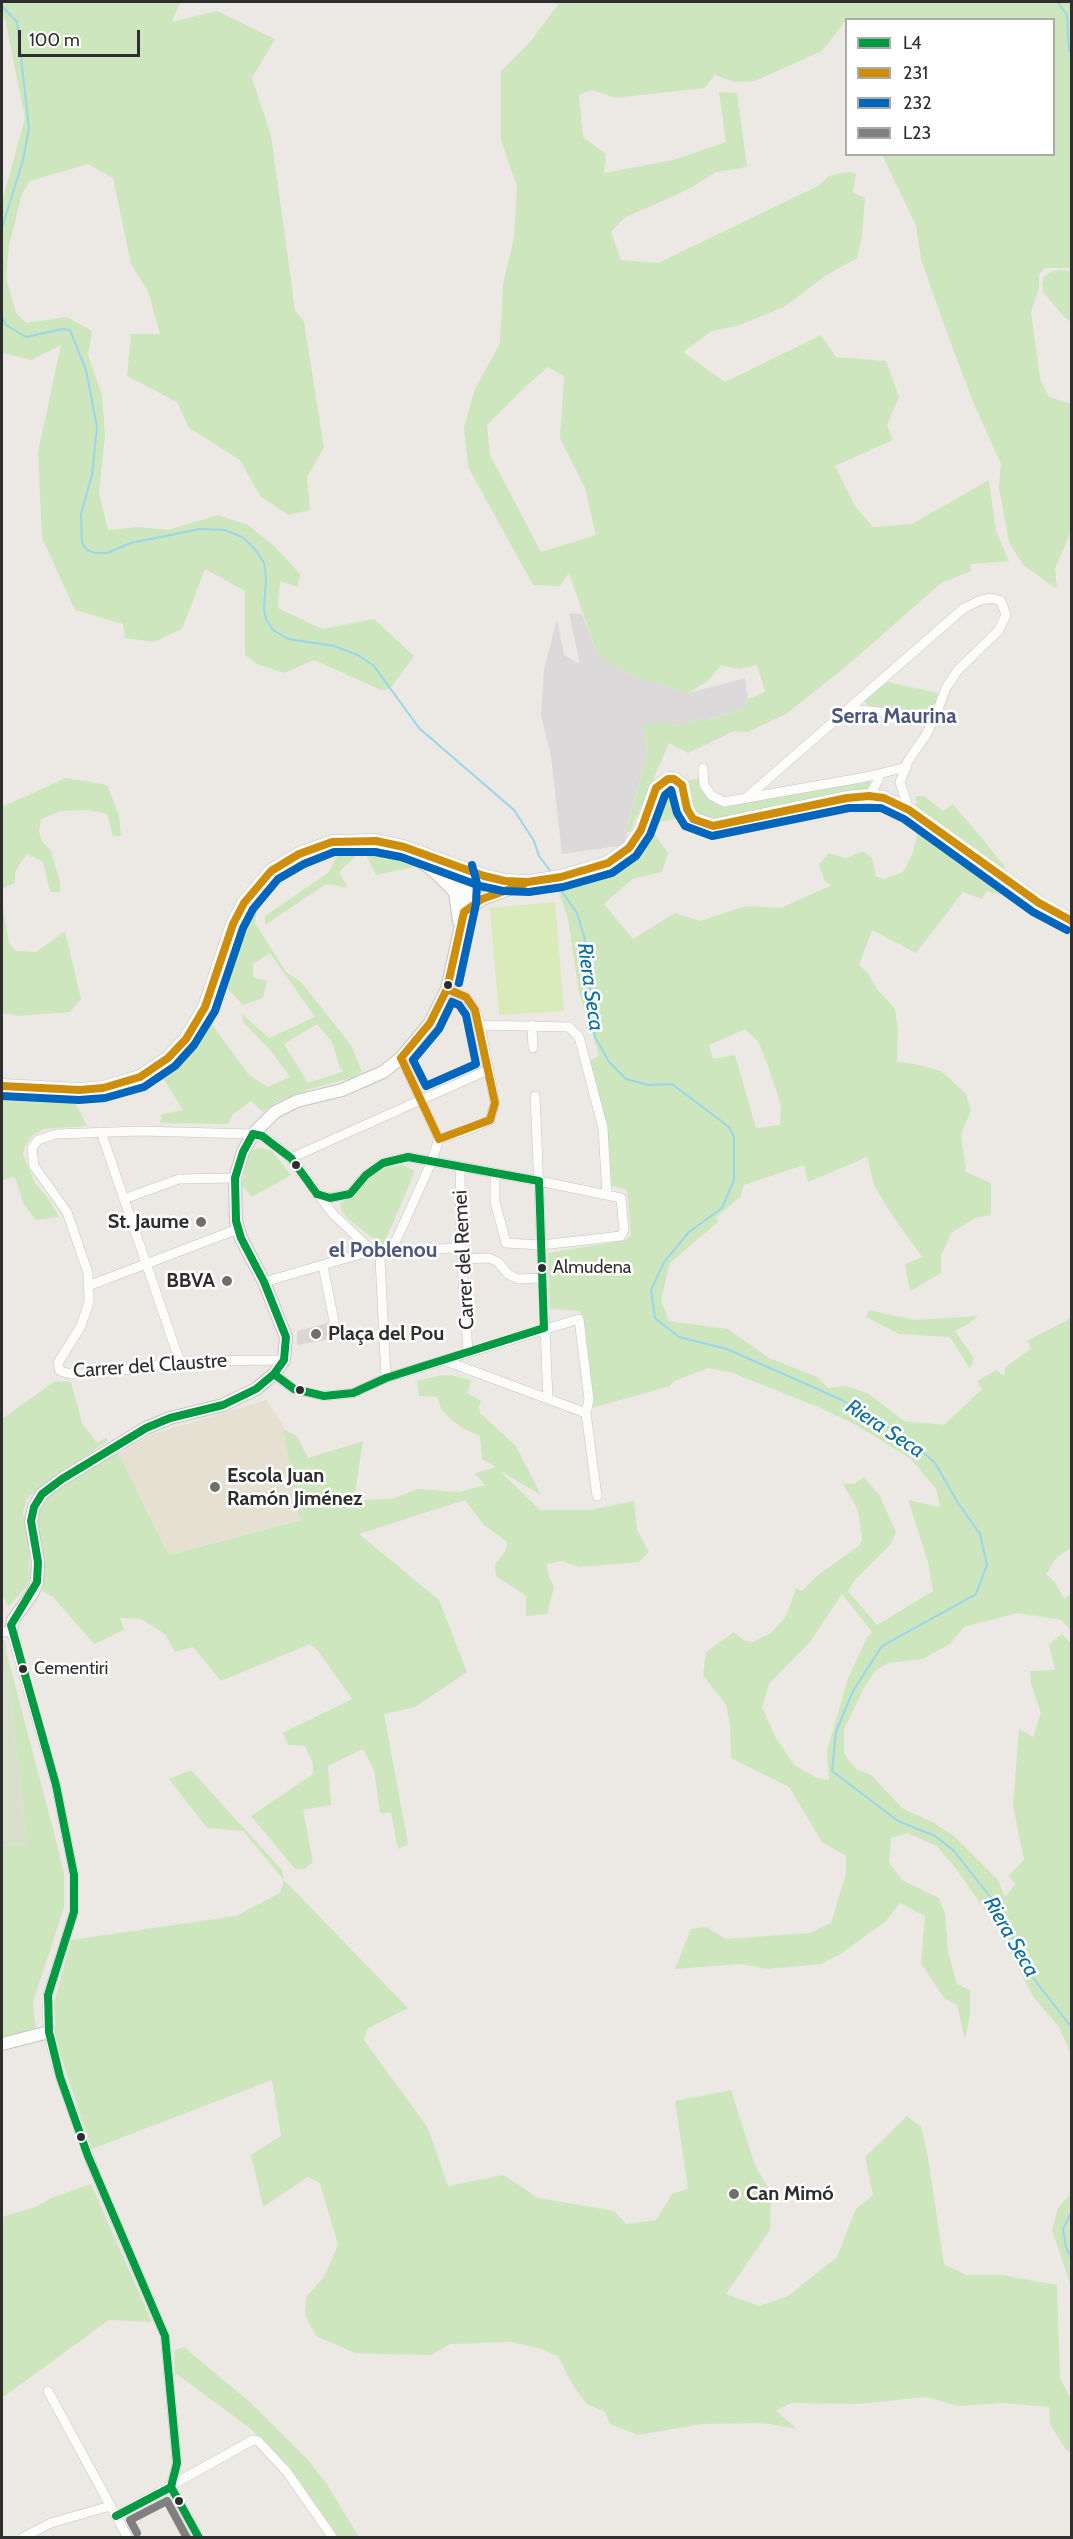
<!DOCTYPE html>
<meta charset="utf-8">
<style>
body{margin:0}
#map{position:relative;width:1073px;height:2539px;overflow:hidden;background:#ece8e4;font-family:Cabin,sans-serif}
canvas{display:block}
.frame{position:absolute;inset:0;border:3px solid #2e2e2e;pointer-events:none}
.legend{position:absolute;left:845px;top:18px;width:210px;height:138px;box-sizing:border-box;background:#fff;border:2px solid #ababab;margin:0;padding:8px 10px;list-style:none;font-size:18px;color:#2e2e2e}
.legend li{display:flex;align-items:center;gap:12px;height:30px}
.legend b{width:30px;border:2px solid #ababab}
.scale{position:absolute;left:18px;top:30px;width:122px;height:27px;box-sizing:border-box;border:3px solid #2e2e2e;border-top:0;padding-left:8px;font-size:18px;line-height:21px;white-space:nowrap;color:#2e2e2e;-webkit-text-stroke:4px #fff;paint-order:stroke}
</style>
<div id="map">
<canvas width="1073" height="2539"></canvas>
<div class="frame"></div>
<ul class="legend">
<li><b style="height:8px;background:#009a42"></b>L4</li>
<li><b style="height:8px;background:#cf8e09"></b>231</li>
<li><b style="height:8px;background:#0065bd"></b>232</li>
<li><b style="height:8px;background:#808080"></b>L23</li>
</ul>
<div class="scale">100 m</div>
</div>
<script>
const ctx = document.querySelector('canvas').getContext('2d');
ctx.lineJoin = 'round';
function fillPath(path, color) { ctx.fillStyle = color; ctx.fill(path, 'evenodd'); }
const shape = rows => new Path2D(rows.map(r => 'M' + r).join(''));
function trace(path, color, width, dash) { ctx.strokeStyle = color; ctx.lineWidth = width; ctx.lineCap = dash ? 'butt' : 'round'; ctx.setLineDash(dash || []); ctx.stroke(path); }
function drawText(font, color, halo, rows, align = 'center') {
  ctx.font = font + ' Cabin,sans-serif'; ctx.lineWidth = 5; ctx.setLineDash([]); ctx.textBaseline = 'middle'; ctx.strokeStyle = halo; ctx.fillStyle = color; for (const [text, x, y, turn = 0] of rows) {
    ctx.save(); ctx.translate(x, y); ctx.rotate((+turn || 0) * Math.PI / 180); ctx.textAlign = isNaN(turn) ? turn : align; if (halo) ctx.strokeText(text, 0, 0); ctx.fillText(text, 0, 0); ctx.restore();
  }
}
fillPath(shape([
 [569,613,582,614,596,651,612,664,638,678,688,693,745,678,748,699,744,708,705,721,699,719,678,726,667,722,642,726,648,751,628,822,625,845,562,854,551,756,541,716,544,669,557,619,564,655,580,664]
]), '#dcd9db');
fillPath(shape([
 [266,1400,282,1423,301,1519,169,1555,119,1454,152,1434]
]), '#e6e0d3');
fillPath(shape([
 [2,2,180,2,172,22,217,11,275,39,252,78,271,135,295,310,304,322,324,448,307,477,310,510,288,515,260,496,240,460,189,428,177,402,127,376,131,334,160,334,148,291,131,264,113,178,88,164,30,181,22,194,9,246,6,278,16,313,26,323,67,317,92,331,88,355,102,395,105,435,99,493,108,530,138,527,168,530,218,515,248,525,275,547,300,574,298,587,280,581,278,608,322,629,374,619,414,656,390,689,381,690,314,660,284,673,257,664,245,655,245,591,205,569,182,629,154,642,125,638,123,624,75,610,42,538,38,452,61,345,32,360,2,353,2,202,25,118,5,19,2,16],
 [560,2,1071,2,1071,268,1045,268,1039,274,1039,289,1031,312,1040,379,1049,397,1071,404,1071,531,1055,569,1057,589,1023,565,1009,542,999,488,1001,464,971,397,942,319,921,259,916,225,882,155,1054,154,1054,20,847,19,822,51,755,81,734,82,715,75,704,88,616,98,592,90,579,95,583,137,606,154,604,173,673,160,726,142,719,92,737,93,747,167,716,172,691,188,624,218,611,232,621,260,658,263,818,186,829,176,849,172,856,174,853,192,865,198,862,236,857,258,825,276,784,307,737,326,712,331,683,352,725,382,821,335,836,357,886,361,899,397,887,425,893,440,835,466,855,506,873,527,912,524,989,480,996,531,1009,561,971,564,971,571,941,583,848,665,786,714,748,732,734,731,688,753,669,743,630,832,626,832,648,751,642,725,667,722,678,726,699,719,706,721,744,708,748,699,765,692,757,665,739,669,721,665,708,681,688,693,638,678,612,664,596,651,569,573,560,586,533,585,468,467,464,427,475,389,500,343,503,284,514,237,517,187,501,140,501,71,530,42],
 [548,367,564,376,560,438,585,488,596,535,541,552,490,455,487,425,524,388],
 [1060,270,1071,271,1071,322,1064,317,1043,292,1042,284,1044,277,1050,272],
 [888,682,938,693,933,712,870,707,863,700],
 [866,777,873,787,864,791,723,821,701,817,692,805,686,781,704,778,704,785,724,802],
 [66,778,107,785,119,815,121,836,113,836,107,814,88,810,61,811,41,819,39,831,42,841,51,851,60,882,60,892,50,892,43,862,28,854,22,860,15,873,15,883,2,889,2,807],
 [669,785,675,786,679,814,675,819,654,823,652,831,668,853,662,872,632,879,604,904,633,939,675,913,700,921,746,906,781,908,832,885,825,882,819,864,829,853,846,858,863,851,872,858,876,876,884,879,903,872,913,853,918,830,907,822,911,819,994,878,1004,890,1002,895,987,891,982,899,963,892,916,953,872,930,859,965,867,972,877,989,895,1009,898,1029,897,1062,915,1064,941,1071,966,1094,971,1111,961,1134,966,1172,991,1183,991,1215,975,1218,951,1233,941,1256,941,1273,910,1291,905,1264,922,1257,890,1212,874,1185,867,1157,808,1182,804,1165,744,1185,740,1197,716,1217,718,1222,670,1263,661,1300,669,1321,728,1329,769,1358,817,1377,828,1388,847,1386,869,1394,904,1421,944,1425,982,1389,977,1381,996,1370,1004,1376,1005,1367,1031,1349,1027,1341,1071,1318,1071,1548,1057,1557,1046,1574,1055,1582,1064,1599,1071,1593,1071,1631,1061,1620,1018,1613,964,1627,950,1644,922,1659,888,1663,875,1671,864,1688,844,1729,844,1754,856,1769,871,1775,902,1808,934,1823,955,1837,998,1880,1005,1897,1016,1884,1008,1876,1024,1860,1013,1806,1019,1729,1033,1737,1041,1713,1031,1684,1030,1671,1055,1670,1049,1644,1062,1634,1071,1643,1071,2054,1059,2027,1034,1998,997,1927,957,1870,937,1846,907,1833,891,1838,889,1862,902,1880,939,1898,945,1914,948,1952,957,1984,970,1990,970,2014,965,2040,957,2005,945,1999,921,1964,925,1916,900,1903,885,1922,839,1955,821,1964,768,1969,741,1964,675,1969,691,1929,706,1927,726,1939,810,1933,831,1923,846,1874,846,1856,822,1842,789,1787,731,1758,730,1725,726,1705,703,1675,706,1652,734,1632,743,1640,753,1642,771,1633,786,1616,796,1588,802,1591,818,1575,860,1545,862,1540,858,1510,843,1484,854,1484,864,1477,880,1496,896,1532,890,1545,855,1580,848,1591,877,1625,933,1591,928,1562,908,1500,940,1507,936,1489,911,1459,858,1426,821,1408,730,1372,708,1368,674,1381,670,1386,592,1408,580,1311,550,1309,548,1253,626,1240,631,1234,627,1190,610,1185,590,1061,599,1055,579,992,568,919,556,884,606,870,634,855,647,836,647,829,660,791],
 [745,1029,758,1041,767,1063,781,1105,780,1125,756,1128,735,1055,713,1059,709,1045],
 [842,1594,872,1632,867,1638,848,1678,827,1751,829,1780,817,1778,794,1765,776,1738,762,1707,769,1684,810,1642],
 [917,796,924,796,943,811,953,804,1004,865,1006,873,913,807,918,801,915,800],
 [356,847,386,849,419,866,376,875,363,849,339,872,348,888,326,884,265,925,265,916,329,872,339,852,319,855,333,849],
 [277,876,258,903,255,923,286,972,301,982,351,1045,362,1072,355,1077,313,1088,277,1102,263,1112,251,1101,233,1114,228,1124,160,1123,162,1114,183,1110,161,1075,182,1057,208,1019,249,1075,268,1087,290,1077,271,1051,244,1023,241,1013,269,1038,315,1017,270,953,253,964,253,977,267,981,263,998,243,1005,221,982,238,929,256,897],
 [317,1024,332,1042,340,1068,344,1071,308,1083,284,1044],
 [2,901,9,943,16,951,36,952,65,931,81,999,70,1012,19,1016,2,1013],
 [2,1097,74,1100,87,1126,43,1129,32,1136,25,1146,23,1154,35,1183,48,1198,59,1217,36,1220,23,1203,15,1177,2,1180],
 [258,1148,271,1150,291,1175,252,1197,242,1185,248,1155,251,1150],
 [403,1165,415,1171,383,1246,349,1220,341,1210,340,1203,353,1197,368,1178,387,1167],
 [869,1310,913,1320,978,1316,968,1324,955,1331,974,1358,970,1369,950,1337,899,1334,866,1317],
 [451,1375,472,1380,467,1393,481,1401,479,1407,480,1413,516,1446,541,1495,500,1471,540,1510,590,1510,634,1501,637,1530,649,1552,639,1562,579,1567,563,1561,547,1564,548,1575,554,1587,547,1614,526,1616,526,1596,496,1576,495,1564,505,1552,507,1542,483,1524,465,1500,359,1534,439,1600,467,1672,415,1707,384,1714,408,1844,398,1849,391,1813,380,1813,374,1770,363,1749,328,1766,331,1805,303,1810,313,1862,304,1869,295,1869,251,1816,313,1774,313,1764,305,1746,288,1745,283,1733,352,1699,319,1652,310,1644,221,1681,193,1647,175,1652,165,1634,141,1619,120,1618,124,1630,94,1644,53,1597,42,1591,44,1566,37,1524,40,1507,52,1492,116,1452,119,1454,169,1555,300,1520,283,1429,297,1436,308,1458,363,1441,354,1500,392,1499,418,1489,459,1492,485,1485,475,1473,496,1467,482,1459,480,1436,466,1430,451,1420,441,1408,437,1397,419,1396,417,1381,438,1376],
 [55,1381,71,1382,82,1423,97,1443,107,1437,107,1441,27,1498,23,1513,29,1551,30,1578,25,1589,8,1607,2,1594,2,1419],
 [6,1651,58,1848,64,1874,64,1908,33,2002,36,2029,2,2037,2,1846,27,1843],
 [191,1770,282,1870,284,1880,408,2008,367,2029,364,2040,428,2128,448,2186,504,2175,538,2198,614,2211,626,2224,656,2220,672,2194,688,2189,675,2101,731,2090,755,2165,771,2194,770,2230,726,2294,759,2306,788,2296,837,2257,856,2209,873,2195,865,2157,907,2116,921,2127,927,2151,944,2264,966,2275,1001,2275,1057,2285,1060,2378,1071,2399,1071,2453,1066,2450,1050,2424,1049,2407,1002,2403,958,2406,926,2397,858,2404,791,2403,776,2411,797,2429,763,2423,701,2424,638,2435,610,2424,605,2412,587,2404,573,2386,558,2356,538,2348,511,2342,450,2344,431,2355,381,2354,355,2353,316,2336,305,2315,306,2297,324,2277,338,2245,320,2183,308,2177,263,2207,251,2155,281,2136,272,2080,92,2149,56,2042,54,2003,71,1940,236,1916,280,1893,284,1880,243,1831,207,1828,169,1779],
 [91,2184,152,2322,109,2320,2,2398,2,2217,35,2207,54,2197],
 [1071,2193,1071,2286,1052,2230,1058,2208],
 [184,2347,252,2404,307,2459,326,2483,359,2537,336,2537,275,2455,250,2428,175,2373,174,2351]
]), '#cee6be');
fillPath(shape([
 [2,1640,5,1640,27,1843,2,1846]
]), '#d8e0cc');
fillPath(shape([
 [555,902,564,1011,499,1015,490,908]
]), '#d9eabb');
fillPath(shape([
 [332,1322,336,1338,297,1345,297,1331]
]), '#dad6d2');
trace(shape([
 [1058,2,1067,15,1069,51,1072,54],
 [2,6,17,22,29,128,23,160,2,228],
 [2,317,6,325,26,337,63,329,70,330,86,370,97,427,92,475,81,514,82,543,87,550,95,553,107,553,131,543,200,529,225,530,242,537,255,549,264,563,266,579,264,609,266,619,273,630,288,639,334,646,358,655,374,666,419,728,514,810,534,841,539,856,552,873],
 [558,886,577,913,585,940,595,1037,609,1062,626,1079,648,1085,672,1084,729,1127,734,1137,734,1180,722,1208,689,1232,664,1262,651,1290,655,1318,679,1337,727,1349,842,1400,911,1441,935,1463,958,1503,980,1534,987,1565,976,1594,882,1646,853,1691,836,1732,832,1771,898,1821,935,1836,953,1850,996,1904,1034,1979,1072,2028],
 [1072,2211,1063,2229,1066,2247,1072,2260],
 [1072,2368,1072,2371]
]), '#99d6ec', 2);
const minor = shape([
 [848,709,935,717],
 [703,768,704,785,711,795,724,802,866,777,907,767],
 [869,796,879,779],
 [746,798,964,608,981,600,992,598,1001,601,1006,615,999,630,957,671,946,688,935,717,926,735,908,761,900,782,909,810],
 [480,1025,569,1027,579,1037,603,1128,607,1195],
 [532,1025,533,1048],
 [401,1058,439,1139],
 [535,1096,548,1399],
 [101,1132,180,1362],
 [439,1139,468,1130,490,1120,495,1103,480,1025,475,1010,466,997,447,989],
 [439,1139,431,1163,390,1254,461,1247],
 [291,1158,488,1070],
 [460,1167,461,1247,468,1352],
 [317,1194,330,1198,350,1194,366,1175,383,1163,408,1157,539,1181,621,1198,624,1230,621,1236,541,1245,506,1243,495,1202,495,1174],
 [124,1199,179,1179,235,1178],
 [462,1259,489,1258,498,1262,508,1274,518,1279,543,1278],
 [323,1266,334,1321],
 [264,1282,374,1250],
 [88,1286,238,1229],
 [284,1360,186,1361,95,1374,71,1374,60,1371,58,1363,81,1326,89,1302,88,1273,67,1212,34,1166,32,1148,38,1140,56,1134,139,1131,253,1134,270,1141,291,1158,333,1214,380,1258,386,1378],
 [443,1360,586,1413,597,1496],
 [274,1374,294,1389,324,1396,353,1393,386,1378,579,1319,589,1400,586,1413],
 [2,1632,11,1631,56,1785,74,1875,74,1912,48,1995,47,2015,51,2044,60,2077,93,2168,165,2336,177,2463,171,2487],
 [48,2391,128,2538],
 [171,2487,199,2538],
 [116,2516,253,2440,258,2441,287,2472,333,2538],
 [22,2538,51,2523,110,2506]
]);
const tertiary = shape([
 [407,852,434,871,454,891],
 [464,912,482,899,528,882],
 [459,921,454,885,462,868],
 [11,1631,13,1620,32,1594,37,1582,38,1562,31,1521,34,1507,42,1494,62,1479,146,1428,170,1418,223,1405,256,1389,274,1374,284,1360,286,1337,264,1282,241,1238,236,1221,235,1178,243,1152,253,1134,275,1112,297,1101,342,1090,383,1072,401,1058,430,1023,447,989,464,912,467,891,462,868],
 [2,2044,49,2032]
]);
const secondary = shape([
 [2,1086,80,1090,103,1088,140,1077,168,1058,186,1039,205,1007,233,924,244,903,271,871,299,854,332,842,376,841,404,847,484,876,505,881,528,882,561,877,608,863,629,848,641,830,656,788,668,779,674,779,682,785,687,809,693,819,713,826,847,798,869,796,884,798,909,810,1039,903,1072,921]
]);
trace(minor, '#c5c4c5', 10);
trace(tertiary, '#c5c4c5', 14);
trace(secondary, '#c5c4c5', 15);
trace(minor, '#fcfcfb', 9);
trace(tertiary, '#fcfcfb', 12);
trace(secondary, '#fcfcfb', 14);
trace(shape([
 [253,1134,262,1136,291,1158,317,1194],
 [539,1181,544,1328],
 [317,1194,330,1198,350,1194,366,1175,383,1163,408,1157,539,1181],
 [274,1374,294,1389,324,1396,353,1393,386,1378,544,1328],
 [171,2487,177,2463,165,2336,88,2156,60,2077,49,2032,48,1995,74,1912,74,1875,56,1785,11,1625,37,1582,38,1562,31,1521,34,1507,42,1494,62,1479,146,1428,170,1418,223,1405,256,1389,274,1374,284,1360,286,1337,264,1282,241,1238,236,1221,235,1178,243,1152,253,1134],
 [171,2487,199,2538],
 [116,2516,171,2487]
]), '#009a42', 8);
trace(shape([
 [401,1058,430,1023,447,989,464,912,482,899,524,884],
 [401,1058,439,1139],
 [2,1086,80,1090,103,1088,140,1077,168,1058,186,1039,205,1007,233,924,244,903,271,871,299,854,332,842,376,841,404,847,484,876,505,881,528,882,561,877,608,863,629,848,641,830,656,788,668,779,674,779,682,785,687,809,693,819,713,826,847,798,869,796,884,798,909,810,1039,903,1072,921],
 [439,1139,490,1120,495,1103,475,1010,466,997,447,989]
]), '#cf8e09', 8);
trace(shape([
 [459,983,476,904,477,883,472,865],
 [452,1002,459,1005,466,1015,476,1064,426,1086,413,1060,439,1029,452,1002],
 [2,1096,79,1100,105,1098,144,1087,175,1066,194,1045,215,1011,243,928,253,909,278,879,304,864,334,852,375,852,401,857,480,886,503,891,529,892,563,887,612,873,636,856,650,835,665,795,671,790,677,813,685,826,712,836,849,808,881,808,904,819,1033,912,1067,930]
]), '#0065bd', 8);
trace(shape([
 [137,2533,130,2520,167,2501,187,2538]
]), '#808080', 8);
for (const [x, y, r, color] of [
 [448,985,5,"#2e2e2e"],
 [296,1165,5,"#2e2e2e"],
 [201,1222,6,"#706f6e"],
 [542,1268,5,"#2e2e2e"],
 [227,1281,6,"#706f6e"],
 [316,1334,6,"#706f6e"],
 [300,1390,5,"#2e2e2e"],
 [215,1487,6,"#706f6e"],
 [23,1669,5,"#2e2e2e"],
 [81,2137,5,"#2e2e2e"],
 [734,2194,6,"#706f6e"],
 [179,2501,5,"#2e2e2e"]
]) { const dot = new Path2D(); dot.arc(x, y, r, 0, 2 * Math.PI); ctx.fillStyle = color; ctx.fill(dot); trace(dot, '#fff', 2); }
drawText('18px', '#2e2e2e', '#fff', [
 ["Almudena",553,1268],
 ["Cementiri",34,1669]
], 'left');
drawText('bold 20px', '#2e2e2e', '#fff', [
 ["St. Jaume",189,1222,"right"],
 ["BBVA",215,1281,"right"],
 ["Plaça del Pou",328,1334],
 ["Escola Juan",227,1476],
 ["Ramón Jiménez",227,1499],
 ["Can Mimó",746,2194]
], 'left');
drawText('20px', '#2e2e2e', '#fff', [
 ["Carrer del Remei",464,1260,-93],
 ["Carrer del Claustre",150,1366,-4]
]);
drawText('bold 21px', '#4d5680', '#fff', [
 ["Serra Maurina",894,717],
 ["el Poblenou",383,1251]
]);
drawText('italic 21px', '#0d6fa3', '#fff', [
 ["Riera Seca",590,987,82],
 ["Riera Seca",885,1429,33],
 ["Riera Seca",1011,1937,60]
]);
</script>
